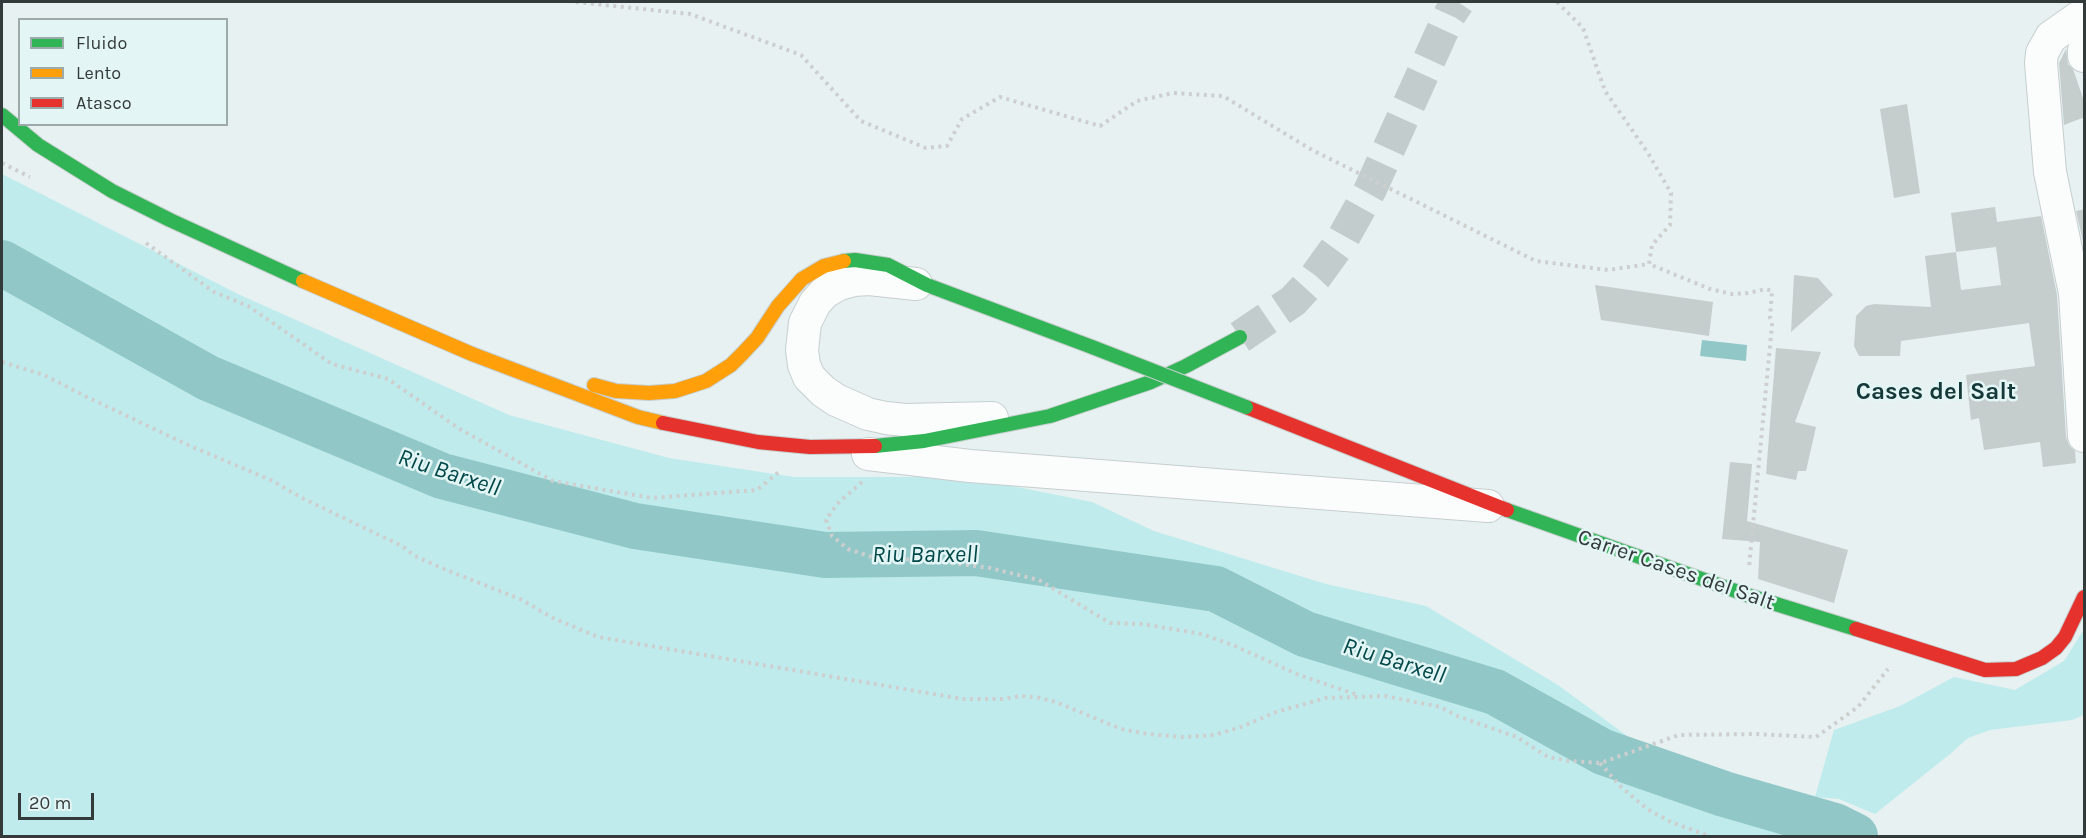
<!DOCTYPE html>
<style>
body{margin:0}
#map{position:relative;width:2086px;height:838px;overflow:hidden;background:#e7f1f1;font-family:Karla,sans-serif}
canvas{display:block}
.frame{position:absolute;inset:0;border:3px solid #333a3a;pointer-events:none}
.legend{position:absolute;left:18px;top:18px;width:210px;height:108px;box-sizing:border-box;background:#e3f5f5;border:2px solid #9daaaa;margin:0;padding:8px 10px;list-style:none;font-size:18px;color:#333a3a}
.legend li{display:flex;align-items:center;gap:12px;height:30px}
.legend b{width:30px;border:2px solid #9daaaa}
.scale{position:absolute;left:18px;top:793px;width:76px;height:27px;box-sizing:border-box;border:3px solid #333a3a;border-top:0;padding-left:8px;font-size:18px;line-height:21px;white-space:nowrap;color:#333a3a;-webkit-text-stroke:4px #e3f5f5;paint-order:stroke}
</style>
<div id="map">
<canvas width="2086" height="838"></canvas>
<div class="frame"></div>
<ul class="legend">
<li><b style="height:8px;background:#30b455"></b>Fluido</li>
<li><b style="height:8px;background:#ff9f0a"></b>Lento</li>
<li><b style="height:8px;background:#e5322d"></b>Atasco</li>
</ul>
<div class="scale">20 m</div>
</div>
<script>
const ctx = document.querySelector('canvas').getContext('2d');
ctx.lineJoin = 'round';
function fillPath(path, color) { ctx.fillStyle = color; ctx.fill(path, 'evenodd'); }
const shape = rows => new Path2D(rows.map(r => 'M' + r).join(''));
function trace(path, color, width, dash) { ctx.strokeStyle = color; ctx.lineWidth = width; ctx.lineCap = dash ? 'butt' : 'round'; ctx.setLineDash(dash || []); ctx.stroke(path); }
function drawText(font, color, halo, rows, align = 'center') {
  ctx.font = font + ' Karla,sans-serif'; ctx.lineWidth = 5; ctx.setLineDash([]); ctx.textBaseline = 'middle'; ctx.strokeStyle = halo; ctx.fillStyle = color; for (const [text, x, y, turn = 0] of rows) {
    ctx.save(); ctx.translate(x, y); ctx.rotate((+turn || 0) * Math.PI / 180); ctx.textAlign = isNaN(turn) ? turn : align; if (halo) ctx.strokeText(text, 0, 0); ctx.fillText(text, 0, 0); ctx.restore();
  }
}
fillPath(shape([
 [2,174,240,295,509,415,669,458,794,477,935,477,1007,485,1092,502,1154,531,1326,584,1426,606,1558,685,1676,772,1789,828,1793,836,2,836],
 [2084,629,2084,715,2072,720,1990,730,1968,738,1950,754,1875,814,1839,799,1815,797,1834,730,1900,706,1954,677,2015,690,2064,661]
]), '#bfebec');
fillPath(shape([
 [1702,340,1747,345,1746,361,1700,356]
]), '#92c7c8');
trace(shape([
 [2,263,208,378,442,476,635,526,825,555,976,553,1216,589,1305,634,1495,692,1603,752,1724,794,1835,826,1855,836]
]), '#92c7c8', 46);
fillPath(shape([
 [2066,49,2068,64,2073,69,2085,104,2085,117,2064,125,2059,63],
 [1907,104,1920,193,1894,198,1880,109],
 [1995,207,1997,222,2041,216,2057,295,2066,437,2069,445,2075,451,2076,463,2043,467,2040,442,1984,450,1979,418,1971,420,1966,375,2035,366,2029,323,1901,341,1900,356,1859,356,1854,346,1856,316,1866,306,1874,304,1931,307,1925,256,1956,252,1951,213],
 [1996,247,2001,285,1961,290,1956,252],
 [2085,209,2085,250,2076,211],
 [1794,275,1818,278,1833,295,1791,332],
 [1595,285,1713,302,1709,336,1601,320],
 [1776,348,1821,352,1795,422,1816,427,1806,471,1798,471,1796,480,1766,474],
 [1730,462,1752,464,1747,521,1848,550,1834,603,1758,579,1760,542,1722,539]
]), '#c6cdcd');
trace(shape([
 [1240,337,1293,301,1316,276,1342,240,1370,190,1450,14,1458,2]
]), '#c3cccc', 33, [33, 16]);
const street = shape([
 [2084,14,2051,37,2042,53,2041,63,2050,172,2075,293,2084,436],
 [2084,50,2084,56],
 [916,284,869,279,854,280,839,284,825,292,815,303,805,323,802,350,804,365,809,377,823,391,836,400,868,414,886,418,905,420,992,418],
 [868,454,970,466,1488,506]
]);
const fast = shape([
 [2,115,38,145,112,191,170,220,303,281],
 [844,261,855,260,888,265,927,285,1092,347],
 [875,446,924,441,1050,416,1151,382,1186,366,1240,337],
 [1507,510,1747,595,1856,629]
]);
const slow = shape([
 [303,281,472,354,638,417,663,423],
 [594,385,616,391,649,393,675,391,706,381,731,365,742,354,757,338,778,306,802,279,824,266,844,261]
]);
const jam = shape([
 [1246,407,1507,510],
 [663,423,758,442,810,447,875,446],
 [1856,629,1985,670,2016,669,2042,658,2056,648,2065,637,2084,597]
]);
trace(street, '#c7cece', 34);
trace(fast, '#c7cece', 16);
trace(slow, '#c7cece', 16);
trace(jam, '#c7cece', 16);
trace(shape([
 [576,2,690,14,801,55,861,121,926,148,947,146,962,119,1000,97,1100,126,1137,101,1173,93,1223,96,1312,150,1536,261,1608,270,1649,264],
 [1557,2,1583,28,1605,91,1648,153,1671,193,1670,225,1652,245,1649,264,1710,289,1732,294,1748,293,1766,289,1772,291,1770,318,1772,325,1749,567],
 [2,163,30,177],
 [146,243,214,292,248,306,332,364,388,379,458,428,553,481,652,498,757,490,779,472],
 [2,362,44,375,87,397,188,445,273,481,300,497,402,546,415,556,444,569,520,599,553,618,598,637,963,699,1001,699,1022,696,1040,698,1056,702,1121,729,1148,734,1183,737,1214,735,1241,727,1276,712,1326,698,1385,696,1441,707,1457,716,1517,737,1548,757,1569,761,1600,763,1679,735,1756,734,1816,737,1858,707,1888,669],
 [862,482,837,504,826,520,832,536,848,549,875,558,928,560,990,568,1039,580,1110,623,1143,624,1202,634,1235,646,1299,675,1358,695],
 [1600,763,1620,786,1647,809,1671,822,1709,836]
]), '#cdcfcf', 4, [3, 4.5]);
trace(street, '#fbfdfd', 32);
trace(fast, '#30b455', 14);
trace(slow, '#ff9f0a', 14);
trace(jam, '#e5322d', 14);
const fastBridge = shape([
 [1092,347,1246,407]
]);
trace(fastBridge, '#c7cece', 16, []);
trace(fastBridge, '#30b455', 14);
drawText('22px', '#333a3a', '#e3f5f5', [
 ["Carrer Cases del Salt",1676,570,19]
]);
drawText('bold 24px', '#153839', '#e3f5f5', [
 ["Cases del Salt",1936,392]
]);
drawText('italic 24px', '#024849', '#e3f5f5', [
 ["Riu Barxell",449,473,18],
 ["Riu Barxell",925,555],
 ["Riu Barxell",1394,661,17]
]);
</script>
